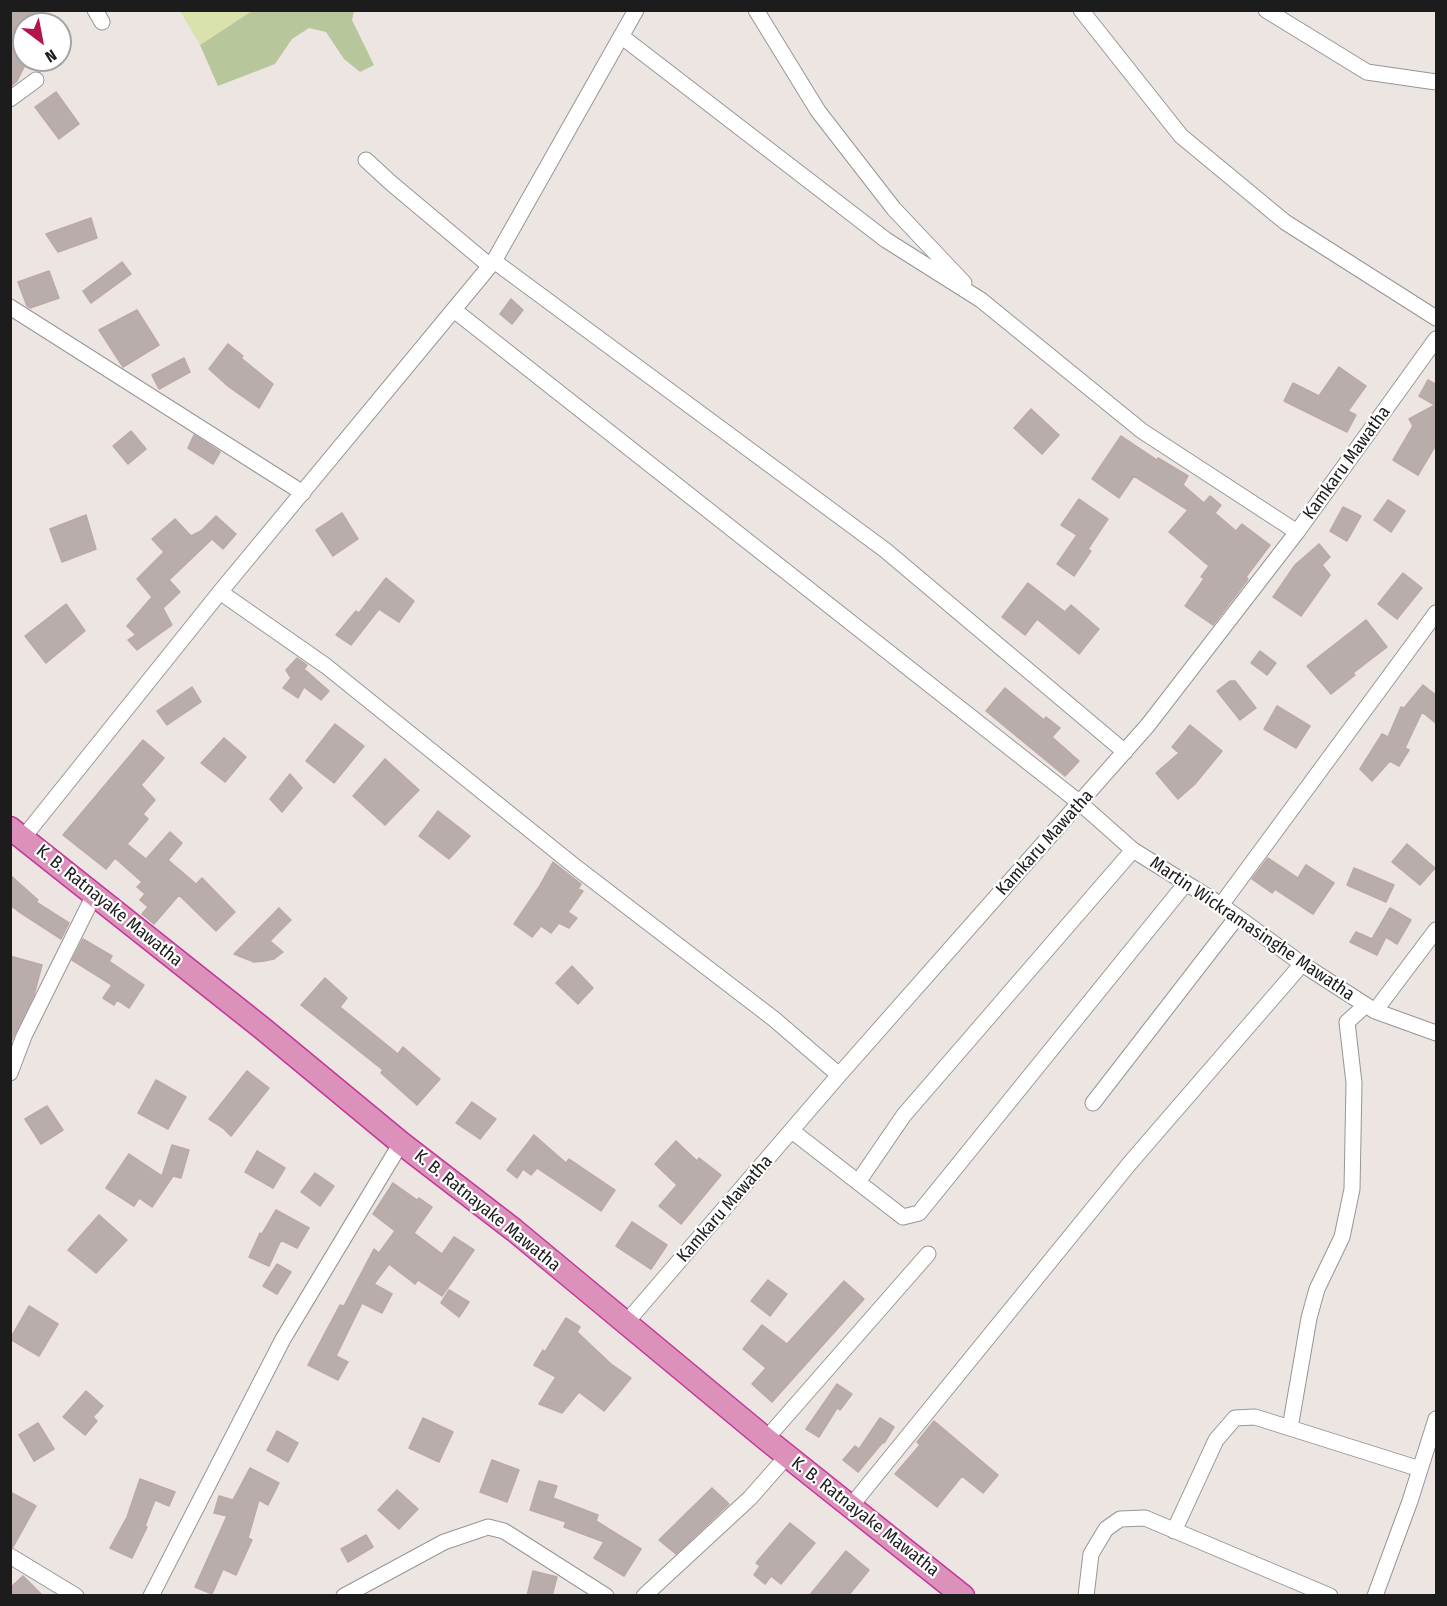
<!DOCTYPE html>
<style>
body{margin:0}
#map{position:relative;width:1447px;height:1606px;overflow:hidden;background:#ece5e2;font-family:"Fira Sans Condensed",sans-serif}
canvas{display:block}
.frame{position:absolute;inset:0;border:12px solid #1c1c1c;pointer-events:none}
.north{position:absolute;left:12px;top:12px;width:60px;height:60px;box-sizing:border-box;background:#fff;border:2px solid #a4a4a4;border-radius:50%;rotate:148deg;font-size:16px;font-weight:700;line-height:24px;text-align:center;color:#1c1c1c}
.north::after{content:'';display:block;margin:auto;width:21px;height:27px;background:#b3144c;clip-path:polygon(50% 0,100% 100%,50% 72%,0 100%)}
</style>
<div id="map">
<canvas width="1447" height="1606"></canvas>
<div class="frame"></div>
<div class="north">N</div>
</div>
<script>
const ctx = document.querySelector('canvas').getContext('2d');
ctx.lineJoin = 'round';
function fillPath(path, color) { ctx.fillStyle = color; ctx.fill(path, 'evenodd'); }
const shape = rows => new Path2D(rows.map(r => 'M' + r).join(''));
function trace(path, color, width, dash) { ctx.strokeStyle = color; ctx.lineWidth = width; ctx.lineCap = dash ? 'butt' : 'round'; ctx.setLineDash(dash || []); ctx.stroke(path); }
function drawText(font, color, halo, rows, align = 'center') {
  ctx.font = font + ' "Fira Sans Condensed",sans-serif'; ctx.lineWidth = 4.5; ctx.setLineDash([]); ctx.textBaseline = 'middle'; ctx.strokeStyle = halo; ctx.fillStyle = color; for (const [text, x, y, turn = 0] of rows) {
    ctx.save(); ctx.translate(x, y); ctx.rotate((+turn || 0) * Math.PI / 180); ctx.textAlign = isNaN(turn) ? turn : align; if (halo) ctx.strokeText(text, 0, 0); ctx.fillText(text, 0, 0); ctx.restore();
  }
}
fillPath(shape([
 [180,11,252,11,200,45]
]), '#d9e2ac');
fillPath(shape([
 [252,11,354,11,352,20,374,65,360,72,344,59,326,32,309,28,292,39,275,64,218,86,200,45]
]), '#b8c79b');
const building = shape([
 [10,10,41,10,45,18,38,24,24,24,24,32,10,42,10,10],
 [10,46,24,53,24,67,17,81,10,87,10,46],
 [56,92,79,124,59,139,35,107,56,92],
 [91,218,97,238,58,252,46,234,91,218],
 [122,262,131,274,91,303,83,291,122,262],
 [49,271,59,298,30,308,27,306,18,282,49,271],
 [511,299,523,310,512,324,500,314,511,299],
 [137,310,159,345,123,367,99,330,137,310],
 [228,344,243,356,241,358,273,384,259,408,229,387,209,369,228,344],
 [184,358,190,372,159,389,152,375,184,358],
 [1339,367,1366,386,1348,411,1356,415,1347,432,1284,401,1293,383,1319,396,1339,367],
 [1428,380,1437,385,1437,443,1418,475,1393,460,1413,426,1409,419,1435,405,1419,396,1428,380],
 [1031,409,1059,435,1042,454,1014,428,1031,409],
 [131,431,146,449,128,464,113,446,131,431],
 [194,435,220,452,213,464,188,448,194,435],
 [1121,436,1157,460,1158,458,1188,476,1183,485,1204,503,1210,496,1221,505,1215,513,1236,531,1242,524,1270,545,1246,577,1248,579,1213,625,1185,606,1204,579,1201,577,1209,566,1169,532,1188,510,1134,476,1119,498,1092,479,1121,436],
 [1079,499,1108,519,1088,549,1091,551,1074,576,1057,564,1077,535,1061,525,1079,499],
 [1388,500,1405,511,1391,532,1374,520,1388,500],
 [1343,507,1361,516,1347,541,1330,531,1343,507],
 [342,513,358,539,333,556,316,530,342,513],
 [86,515,96,549,62,562,50,529,86,515],
 [216,516,236,534,223,549,212,539,169,580,180,592,163,608,172,625,137,650,128,640,136,635,127,626,152,597,137,579,164,552,152,539,175,519,191,536,201,531,216,516],
 [1319,544,1330,557,1322,565,1330,575,1301,616,1273,597,1295,565,1319,544],
 [1403,573,1422,588,1397,619,1378,604,1403,573],
 [386,578,414,601,399,622,379,609,351,645,336,635,356,611,359,613,386,578],
 [1028,583,1065,612,1071,605,1099,629,1079,654,1037,619,1025,635,1002,617,1028,583],
 [66,604,85,631,46,663,25,636,66,604],
 [1366,620,1387,647,1353,673,1355,675,1331,694,1307,666,1366,620],
 [1260,651,1276,663,1267,675,1251,663,1260,651],
 [297,658,307,665,304,669,329,691,321,700,304,687,298,698,283,688,291,678,286,670,297,658],
 [1230,681,1235,681,1256,708,1240,720,1217,691,1230,681],
 [1423,685,1437,696,1437,724,1422,712,1405,748,1409,750,1399,766,1390,761,1372,781,1360,769,1382,734,1388,737,1401,707,1404,708,1423,685],
 [192,687,201,702,167,725,157,711,192,687],
 [1005,688,1044,720,1046,717,1060,728,1052,737,1079,761,1065,776,986,711,1005,688],
 [1277,706,1310,726,1296,748,1264,729,1277,706],
 [335,724,364,746,334,783,306,761,335,724],
 [1190,725,1222,751,1195,784,1178,799,1156,773,1179,753,1172,747,1190,725],
 [224,738,246,757,225,782,201,763,224,738],
 [143,740,164,758,141,785,155,800,143,814,148,819,127,844,146,859,170,832,182,843,168,860,196,884,202,878,235,912,216,931,179,895,154,924,142,914,148,907,140,900,145,894,137,887,142,882,115,858,106,869,63,835,143,740],
 [385,759,419,790,385,825,353,796,385,759],
 [290,774,302,788,282,812,270,799,290,774],
 [438,811,470,836,449,859,419,836,438,811],
 [1407,844,1435,868,1420,885,1392,862,1407,844],
 [1268,858,1298,878,1306,865,1334,883,1313,914,1275,889,1272,893,1252,879,1268,858],
 [553,862,581,884,578,889,583,891,568,912,577,918,569,928,559,923,551,933,541,926,532,937,514,924,539,887,553,862],
 [1354,868,1394,885,1386,902,1347,885,1354,868],
 [10,875,38,900,36,902,69,923,61,939,18,911,10,905,10,875],
 [279,908,291,920,270,941,283,952,274,959,264,961,254,962,234,954,279,908],
 [1390,908,1411,920,1397,944,1386,937,1377,955,1350,942,1356,932,1372,939,1390,908],
 [83,939,112,956,109,961,144,985,129,1008,117,1000,114,1005,103,998,112,985,72,960,83,939],
 [10,956,42,965,34,995,10,1044,10,956],
 [572,966,593,988,578,1004,556,983,572,966],
 [325,978,347,998,340,1007,398,1054,403,1047,440,1079,417,1105,381,1073,383,1070,301,1005,325,978],
 [247,1071,269,1088,231,1136,223,1128,209,1119,247,1071],
 [156,1080,186,1097,168,1129,138,1113,156,1080],
 [472,1102,496,1119,480,1139,456,1123,472,1102],
 [47,1106,63,1130,41,1144,25,1119,47,1106],
 [534,1135,566,1163,569,1159,615,1190,601,1211,537,1168,531,1175,523,1169,517,1178,507,1170,534,1135],
 [676,1141,697,1161,699,1158,721,1175,681,1224,659,1206,677,1185,655,1164,676,1141],
 [172,1145,189,1150,181,1178,173,1176,152,1207,139,1198,134,1206,106,1188,129,1154,162,1176,172,1145],
 [257,1151,285,1168,273,1188,245,1172,257,1151],
 [315,1173,334,1186,320,1206,301,1192,315,1173],
 [393,1183,417,1200,419,1198,432,1207,414,1233,442,1254,454,1237,474,1250,442,1296,418,1280,415,1284,389,1264,374,1284,392,1294,382,1313,362,1303,336,1356,348,1362,338,1380,308,1365,340,1305,344,1306,374,1249,379,1253,395,1231,373,1214,393,1183],
 [276,1210,309,1228,297,1248,281,1240,269,1266,249,1257,260,1233,262,1234,276,1210],
 [99,1215,127,1240,96,1273,68,1250,99,1215],
 [632,1222,667,1245,651,1269,616,1246,632,1222],
 [277,1264,291,1272,277,1294,263,1286,277,1264],
 [768,1280,787,1294,770,1316,751,1301,768,1280],
 [844,1281,864,1299,772,1402,752,1384,766,1368,743,1349,762,1325,787,1344,844,1281],
 [449,1290,469,1302,459,1317,441,1303,449,1290],
 [29,1306,58,1324,39,1356,10,1339,29,1306],
 [566,1318,580,1327,577,1332,611,1364,631,1378,604,1411,579,1392,562,1413,539,1404,556,1377,534,1365,543,1350,545,1352,566,1318],
 [837,1384,852,1394,840,1410,837,1408,819,1437,806,1429,837,1384],
 [86,1391,103,1406,93,1417,97,1421,85,1435,63,1417,86,1391],
 [423,1418,453,1432,439,1462,409,1448,423,1418],
 [880,1418,894,1427,884,1443,883,1442,858,1472,843,1460,855,1446,859,1449,880,1418],
 [934,1421,998,1475,983,1493,962,1476,937,1507,895,1474,920,1445,917,1442,934,1421],
 [38,1423,54,1449,34,1461,19,1435,38,1423],
 [277,1431,298,1443,288,1462,267,1450,277,1431],
 [492,1460,519,1470,507,1502,480,1492,492,1460],
 [250,1468,279,1483,268,1505,259,1500,248,1538,252,1540,236,1575,223,1569,212,1594,195,1587,227,1516,214,1513,219,1496,233,1500,250,1468],
 [140,1479,175,1492,169,1506,155,1500,145,1526,147,1527,132,1558,110,1548,127,1517,140,1479],
 [539,1481,557,1486,553,1498,598,1515,596,1521,641,1549,624,1576,594,1558,604,1542,564,1527,566,1522,530,1510,539,1481],
 [712,1488,729,1504,676,1554,659,1540,712,1488],
 [397,1490,418,1509,399,1529,378,1510,397,1490],
 [10,1492,36,1506,13,1547,10,1546,10,1492],
 [790,1523,815,1543,781,1584,771,1576,765,1584,754,1575,760,1566,756,1563,790,1523],
 [366,1535,373,1547,348,1562,341,1549,366,1535],
 [846,1551,869,1570,848,1596,809,1596,846,1551],
 [533,1571,557,1577,552,1596,527,1596,533,1571],
 [23,1576,43,1596,10,1596,10,1588,23,1576]
]);
fillPath(building, '#b9adac');
trace(building, '#bca8a6', 1.5);
const minor = shape([
 [95,10,102,22],
 [756,10,818,111,894,209,964,283],
 [1081,10,1181,136,1285,222,1436,318],
 [1266,10,1367,72,1436,82],
 [621,36,886,240,981,300,1142,431,1297,532],
 [10,99,36,80],
 [366,160,391,183,490,266],
 [494,261,885,550,1125,752],
 [10,307,303,493],
 [454,310,1080,803,1133,850,1221,905,1302,964,1375,1011,1436,1033],
 [220,592,326,666,577,868,774,1019,839,1075],
 [23,838,220,592,494,261,636,10],
 [1221,905,1436,613],
 [1375,1011,1436,930],
 [10,1073,24,1036,94,895],
 [1093,1103,1237,917],
 [792,1131,903,1217,919,1213,1186,883],
 [858,1182,904,1115,1133,850],
 [625,1324,839,1075,1148,725,1297,532,1436,339],
 [1290,1428,1309,1318,1317,1289,1342,1237,1352,1189,1354,1083,1347,1022,1366,1005],
 [766,1439,928,1254],
 [851,1506,1130,1163,1302,964],
 [1174,1531,1216,1440,1235,1418,1255,1417,1420,1469],
 [10,1556,76,1596],
 [151,1596,283,1339,401,1143],
 [344,1596,444,1542,488,1527,504,1531,606,1596],
 [644,1596,750,1498,787,1456],
 [1086,1596,1091,1554,1106,1529,1120,1519,1145,1518,1330,1596],
 [1375,1596,1410,1501,1436,1419]
]);
const highway = shape([
 [10,828,262,1028,401,1143,514,1230,766,1439,963,1596]
]);
trace(minor, '#969696', 17);
trace(highway, '#c43599', 25);
trace(minor, '#fff', 15);
trace(highway, '#dc91ba', 22);
drawText('18px', '#1c1c1c', '#fff', [
 ["Kamkaru Mawatha",1347,463,-54],
 ["Kamkaru Mawatha",1045,843,-48],
 ["K. B. Ratnayake Mawatha",109,906,39],
 ["Martin Wickramasinghe Mawatha",1252,929,34],
 ["Kamkaru Mawatha",725,1209,-49],
 ["K. B. Ratnayake Mawatha",487,1211,39],
 ["K. B. Ratnayake Mawatha",865,1517,38]
]);
</script>
